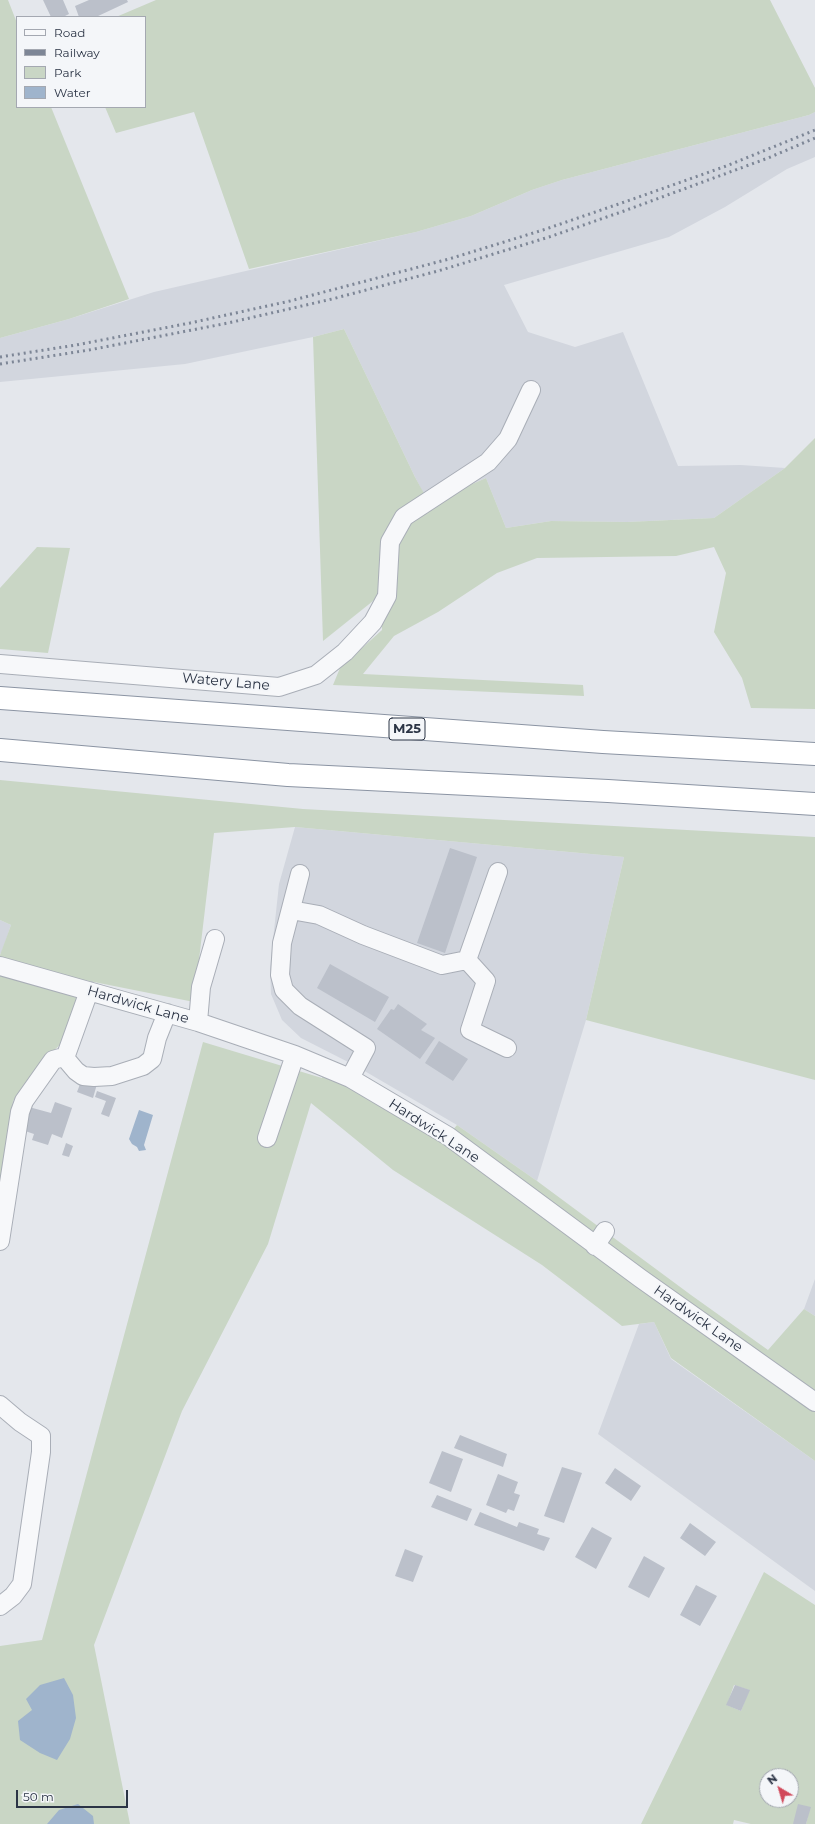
<!DOCTYPE html>
<style>
body{margin:0}
#map{position:relative;width:815px;height:1824px;overflow:hidden;background:#e4e7ec;font-family:Montserrat,sans-serif}
canvas{display:block}
.legend{position:absolute;left:16px;top:16px;width:130px;height:92px;box-sizing:border-box;background:#f4f6f9;border:1px solid #a4a8b1;margin:0;padding:5px 7px;list-style:none;font-size:12px;color:#2b3445}
.legend li{display:flex;align-items:center;gap:8px;height:20px}
.legend b{width:20px;border:1px solid #a4a8b1}
.north{position:absolute;left:759px;top:1768px;width:40px;height:40px;box-sizing:border-box;background:#f4f6f9;border:1px solid #a4a8b1;border-radius:50%;rotate:322deg;font-size:11px;font-weight:700;line-height:16px;text-align:center;color:#2b3445}
.north::after{content:'';display:block;margin:auto;width:14px;height:18px;background:#d1495b;clip-path:polygon(50% 0,100% 100%,50% 72%,0 100%)}
.scale{position:absolute;left:16px;top:1790px;width:112px;height:18px;box-sizing:border-box;border:2px solid #2b3445;border-top:0;padding-left:5px;font-size:12px;line-height:14px;white-space:nowrap;color:#2b3445;-webkit-text-stroke:3px #f4f6f9;paint-order:stroke}
</style>
<div id="map">
<canvas width="815" height="1824"></canvas>
<ul class="legend">
<li><b style="height:5px;background:#f7f8fa"></b>Road</li>
<li><b style="height:5px;background:#7d8696"></b>Railway</li>
<li><b style="height:11px;background:#c9d6c5"></b>Park</li>
<li><b style="height:11px;background:#9fb4cc"></b>Water</li>
</ul>
<div class="north">N</div>
<div class="scale">50 m</div>
</div>
<script>
const g = document.querySelector('canvas').getContext('2d');
g.lineJoin = 'round';
function paint(path, color) {
  g.fillStyle = color;
  g.fill(path, 'evenodd');
}
function shape(rows) {
  const path = new Path2D();
  for (const r of rows) {
    path.moveTo(r[0], r[1]);
    for (let i = 2; i < r.length; i += 2) path.lineTo(r[i], r[i + 1]);
  }
  return path;
}
function strokePath(path, color, width, dash) {
  g.strokeStyle = color;
  g.lineWidth = width;
  g.lineCap = dash ? 'butt' : 'round';
  g.setLineDash(dash || []);
  g.stroke(path);
}
function write(font, color, halo, rows, align = 'center') {
  g.font = font + ' Montserrat,sans-serif';
  g.lineWidth = 4;
  g.setLineDash([]);
  g.textBaseline = 'middle';
  g.strokeStyle = halo;
  g.fillStyle = color;
  for (const [text, x, y, turn = 0] of rows) {
    g.save();
    g.translate(x, y);
    g.rotate((+turn || 0) * Math.PI / 180);
    g.textAlign = isNaN(turn) ? turn : align;
    if (halo) g.strokeText(text, 0, 0);
    g.fillText(text, 0, 0);
    g.restore();
  }
}
paint(shape([
 [815,112,815,157,787,169,725,207,669,237,504,285,528,332,575,347,623,332,678,466,741,465,785,468,714,518,627,522,551,521,506,528,486,478,470,485,426,498,415,477,344,329,313,337,185,364,0,382,0,338,69,319,154,292,416,232,471,216,532,190,562,180,809,115],
 [295,827,624,857,586,1020,537,1181,457,1125,356,1066,301,1038,282,1020,271,994,270,968,279,884],
 [0,920,11,925,1,954,0,953],
 [815,1279,815,1316,804,1309],
 [654,1322,671,1359,815,1461,815,1591,598,1434,639,1324]
]), '#d2d6de');
paint(shape([
 [0,0,8,0,17,23,17,107,51,107,129,299,69,319,0,338],
 [156,0,770,0,815,88,815,112,809,115,562,180,532,190,471,216,416,232,249,269,194,112,116,133,105,107,145,107,145,17,116,17],
 [344,329,415,477,426,497,470,485,486,478,506,528,551,521,627,522,714,518,785,468,815,438,815,709,751,708,742,678,714,632,726,573,714,547,676,556,537,558,497,573,438,612,394,636,363,674,583,685,584,696,333,685,340,668,382,630,382,589,373,601,323,641,313,337],
 [37,547,70,548,48,653,0,649,0,588],
 [0,780,303,809,815,837,815,1080,586,1020,624,857,295,827,214,833,194,1002,84,980,68,1037,47,1057,13,1101,0,1205,0,955,11,925,0,920],
 [203,1042,322,1078,326,1067,448,1136,457,1125,537,1181,691,1295,768,1350,804,1309,815,1316,815,1461,671,1358,654,1322,622,1326,542,1265,393,1170,311,1103,268,1244,182,1411,94,1645,130,1824,0,1824,0,1646,42,1640],
 [764,1572,815,1605,815,1824,806,1824,810,1807,793,1824,751,1824,734,1820,733,1824,641,1824],
 [734,1685,749,1690,741,1711,727,1705],
 [767,1776,791,1776,791,1800,767,1800]
]), '#c9d6c5');
paint(shape([
 [139,1110,153,1115,144,1145,146,1150,139,1151,137,1147,132,1144,129,1139],
 [64,1678,73,1695,76,1718,70,1739,57,1760,40,1753,20,1740,18,1721,32,1710,26,1699,40,1685],
 [78,1804,93,1816,94,1824,47,1824,59,1810]
]), '#9fb4cc');
paint(shape([
 [43,0,63,0,69,14,63,17,51,17],
 [89,0,127,0,128,2,96,17,79,17,75,6],
 [450,848,477,857,445,953,417,943],
 [330,964,389,997,375,1022,317,988],
 [398,1004,427,1024,421,1030,435,1038,420,1059,377,1029,391,1009,394,1010],
 [439,1041,468,1059,453,1081,425,1063],
 [82,1079,97,1084,93,1098,77,1092],
 [97,1091,116,1098,109,1117,101,1114,106,1101,95,1097],
 [55,1102,72,1108,62,1138,52,1134,48,1145,32,1140,34,1134,22,1130,29,1107,51,1113],
 [66,1143,73,1146,69,1157,62,1155],
 [460,1435,507,1454,503,1467,454,1448],
 [442,1451,463,1459,451,1492,429,1483],
 [562,1467,582,1473,564,1523,544,1516],
 [615,1468,641,1486,631,1501,605,1483],
 [498,1474,518,1482,514,1493,520,1495,514,1511,508,1509,506,1513,486,1505],
 [437,1495,472,1509,467,1521,431,1507],
 [480,1512,517,1527,519,1522,539,1529,537,1534,550,1538,544,1551,474,1525],
 [690,1523,716,1542,705,1556,680,1538],
 [592,1527,612,1538,596,1569,575,1557],
 [405,1549,423,1556,413,1582,395,1576],
 [644,1556,665,1568,649,1598,628,1587],
 [696,1585,717,1596,700,1626,680,1615],
 [735,1685,750,1690,741,1711,726,1705],
 [798,1804,811,1807,806,1824,793,1824]
]), '#bbc0ca');
const minor = shape([
 [0,664,279,687,316,675,345,652,373,622,387,596,390,542,404,517,488,462,508,439,531,390],
 [300,874,282,943,280,975,284,990,300,1006,366,1048,350,1078],
 [291,910,319,915,363,935,442,965,467,960,498,872],
 [467,960,486,981,470,1030,507,1048],
 [0,966,198,1022,295,1055,350,1078,448,1136,640,1278,815,1402],
 [198,1022,201,987,215,939],
 [65,1058,89,991],
 [267,1138,295,1055],
 [0,1241,20,1112,24,1101,53,1060,60,1058,65,1058,76,1071,83,1076,94,1077,112,1076,143,1066,152,1059,157,1038,167,1013],
 [595,1246,605,1231],
 [0,1405,20,1422,41,1436,41,1452,22,1584,13,1596,0,1606]
]);
const highway = shape([
 [0,698,603,742,815,754],
 [0,750,288,775,608,791,815,804]
]);
strokePath(minor, '#a9aeb7', 20);
strokePath(highway, '#8b94a3', 24);
strokePath(minor, '#f7f8fa', 18);
strokePath(highway, '#fff', 22);
strokePath(shape([
 [0,357,76,345,190,323,290,301,449,259,543,230,636,198,729,165,815,130],
 [0,364,89,350,228,323,332,299,438,271,549,237,624,211,768,158,815,138]
]), '#7d8696', 3, [2, 4]);
for (const [x, y, w] of [
 [407,729,36]
]) {
  const box = new Path2D();
  box.roundRect(x - w / 2, y - 11, w, 22, 3);
  g.fillStyle = '#f4f6f9';
  g.fill(box);
  strokePath(box, '#2b3445', 1);
}
write('bold 13px', '#2b3445', null, [
 ["M25",407,729]
]);
write('14px', '#2b3445', '#f4f6f9', [
 ["Watery Lane",226,682,5],
 ["Hardwick Lane",138,1005,16],
 ["Hardwick Lane",434,1131,33],
 ["Hardwick Lane",698,1319,35]
]);
</script>
